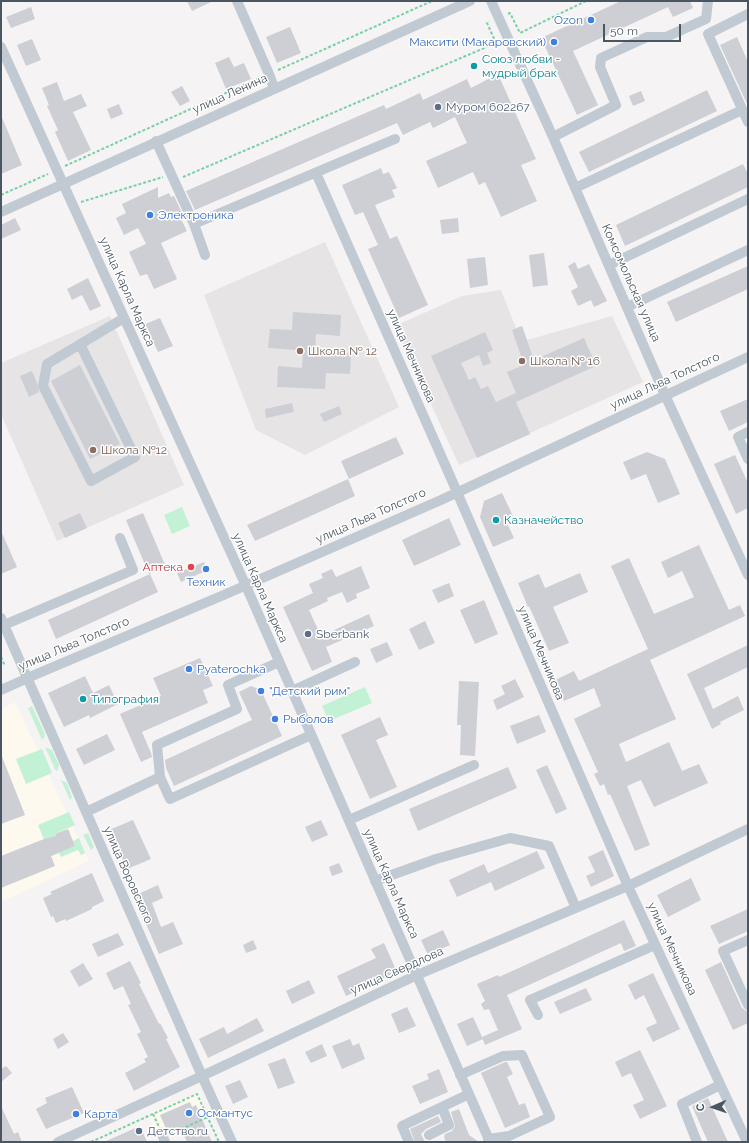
<!DOCTYPE html>
<meta charset="utf-8">
<style>
body{margin:0}
#map{position:relative;width:749px;height:1143px;overflow:hidden;background:#f5f3f3;font-family:Raleway,sans-serif}
canvas{display:block}
.frame{position:absolute;inset:0;border:2px solid #4a5661;pointer-events:none}
.north{position:absolute;left:693px;top:1087px;width:40px;height:40px;-webkit-text-stroke:3px #fff;paint-order:stroke;rotate:268deg;font-size:11px;font-weight:700;line-height:16px;text-align:center;color:#4a5661}
.north::after{content:'';display:block;margin:auto;width:14px;height:18px;background:#4a5661;clip-path:polygon(50% 0,100% 100%,50% 72%,0 100%)}
.scale{position:absolute;left:603px;top:24px;width:78px;height:18px;box-sizing:border-box;border:2px solid #4a5661;border-top:0;padding-left:5px;font-size:12px;line-height:14px;white-space:nowrap;color:#4a5661;-webkit-text-stroke:3px #fff;paint-order:stroke}
</style>
<div id="map">
<canvas width="749" height="1143"></canvas>
<div class="frame"></div>
<div class="north">С</div>
<div class="scale">50 m</div>
</div>
<script>
const g = document.querySelector('canvas').getContext('2d');
g.lineJoin = 'round';
function paint(path, color) {
  g.fillStyle = color;
  g.fill(path, 'evenodd');
}
function shape(rows) {
  const path = new Path2D();
  for (const r of rows) {
    path.moveTo(r[0], r[1]);
    for (let i = 2; i < r.length; i += 2) path.lineTo(r[i], r[i + 1]);
  }
  return path;
}
function strokePath(path, color, width, dash) {
  g.strokeStyle = color;
  g.lineWidth = width;
  g.lineCap = dash ? 'butt' : 'round';
  g.setLineDash(dash || []);
  g.stroke(path);
}
function write(font, color, halo, rows, align = 'center') {
  g.font = font + ' Raleway,sans-serif';
  g.lineWidth = 3;
  g.setLineDash([]);
  g.textBaseline = 'middle';
  g.strokeStyle = halo;
  g.fillStyle = color;
  for (const [text, x, y, turn = 0] of rows) {
    g.save();
    g.translate(x, y);
    g.rotate((+turn || 0) * Math.PI / 180);
    g.textAlign = isNaN(turn) ? turn : align;
    if (halo) g.strokeText(text, 0, 0);
    g.fillText(text, 0, 0);
    g.restore();
  }
}
paint(shape([
 [15,702,89,861,1,902,1,709],
 [198,1092,209,1116,160,1138,148,1114]
]), '#fdf9ef');
paint(shape([
 [325,242,399,407,305,455,256,430,204,295],
 [501,290,516,328,522,326,527,340,612,316,643,382,530,433,530,434,459,465,395,326,462,296],
 [110,316,184,485,57,541,1,414,1,363]
]), '#e6e4e5');
paint(shape([
 [182,507,190,526,172,534,164,515],
 [365,687,372,703,329,721,322,706],
 [32,706,45,734,44,738,42,740,28,708],
 [45,747,52,750,59,765,58,770,56,771],
 [42,749,52,773,26,784,16,759],
 [61,780,67,783,72,797,70,800],
 [69,812,75,825,55,834,62,851,75,846,73,841,79,838,85,853,81,855,78,850,61,857,59,853,51,856,38,825],
 [88,833,94,847,91,850,83,835]
]), '#c3f1d5');
paint(shape([
 [187,1,213,1,192,11],
 [621,1,690,1,693,8,673,17,668,7,573,51,598,105,577,115,541,38],
 [31,7,35,19,11,28,6,17],
 [290,27,301,53,277,63,266,37],
 [737,37,748,62,748,106,720,45],
 [32,39,41,60,26,66,17,45],
 [229,57,234,67,244,63,251,79,226,89,215,63],
 [498,74,536,159,521,165,537,201,501,217,485,182,479,185,473,172,438,188,426,161,467,143,455,117,433,128,430,122,403,135,397,123,195,210,186,191,384,105,386,109,420,93,423,100,467,79,471,88],
 [57,82,64,101,81,94,87,106,73,112,91,150,68,161,55,132,58,130,47,106,49,105,42,88],
 [182,86,190,101,180,106,171,92],
 [707,90,717,111,589,172,579,152],
 [641,91,645,101,633,106,629,96],
 [119,104,123,114,111,119,107,109],
 [1,115,22,165,1,174],
 [743,164,748,174,748,187,625,246,616,225],
 [381,168,383,174,389,172,397,188,392,190,395,197,375,205,390,239,397,236,428,305,399,318,368,249,378,245,363,212,355,215,342,185],
 [158,187,158,198,169,193,171,197,174,196,183,215,180,217,187,231,161,243,177,279,154,289,147,274,140,276,129,252,146,244,138,228,124,235,116,218,126,213,122,204],
 [15,218,21,230,1,239,1,225],
 [458,218,459,232,442,234,440,220],
 [544,253,548,285,533,287,529,255],
 [485,257,488,285,470,288,467,259],
 [575,262,578,269,589,264,607,301,594,307,591,300,578,306,571,291,578,287,568,266],
 [748,266,748,289,676,322,667,302],
 [88,278,101,306,90,311,82,295,72,300,67,289],
 [293,312,341,315,340,336,316,334,315,352,351,353,350,374,326,373,325,389,277,387,278,366,302,368,303,352,296,351,296,350,268,348,270,329,292,330],
 [160,318,173,346,158,352,145,324],
 [522,326,534,360,584,338,596,366,516,402,530,434,477,458,431,356,485,332,493,350,487,353,491,363,483,366,479,355,461,363,469,380,475,377,481,389,488,386,496,402,516,393,507,372,524,365,512,330],
 [80,365,120,444,90,459,51,381],
 [32,371,37,383,39,392,29,397,20,376],
 [748,399,748,422,729,431,720,411],
 [292,403,294,412,266,418,265,409],
 [339,406,342,414,324,422,320,414],
 [396,437,404,454,349,479,341,461],
 [647,452,665,459,680,494,658,503,646,474,631,480,623,462],
 [735,455,748,483,748,508,736,514,714,464],
 [348,479,355,496,255,541,247,525],
 [502,493,514,518,506,521,514,538,493,547,480,517,484,501],
 [80,513,87,528,65,538,58,523],
 [143,513,166,567,149,574,126,520],
 [449,518,461,545,414,566,402,540],
 [1,531,17,567,1,574],
 [699,545,729,610,740,605,745,616,650,660,676,719,619,744,626,762,669,742,682,771,699,764,708,783,654,807,641,780,627,786,650,845,635,851,610,794,608,795,604,784,600,786,594,774,598,772,574,719,601,706,594,688,564,701,555,680,574,671,579,681,648,649,611,566,629,558,654,614,694,597,682,571,668,578,661,562],
 [204,562,208,570,181,582,177,573],
 [361,566,370,588,356,594,357,598,347,603,342,592,327,598,328,601,309,610,321,636,369,614,374,626,326,647,332,662,312,671,283,607,313,593,309,584,323,578,321,574,332,569,336,577],
 [580,573,588,592,553,607,569,643,549,651,529,606,528,607,518,583,539,574,545,588],
 [150,574,158,592,56,639,48,620],
 [449,583,454,596,438,603,432,590],
 [484,600,498,634,475,644,460,610],
 [425,621,435,643,419,650,409,629],
 [387,642,393,655,376,663,370,649],
 [748,645,748,667,704,688,713,709,738,696,744,710,720,722,721,724,712,729,687,674],
 [200,658,213,686,203,690,208,703,142,732,151,753,152,757,141,762,120,714,161,696,153,678],
 [85,676,93,693,109,685,118,704,90,718,89,715,64,727,48,693],
 [515,679,524,697,497,710,493,700,505,694,501,686],
 [459,681,479,682,475,756,460,755,461,725,457,725],
 [251,686,261,690,282,736,174,786,166,768,165,760,252,720,239,692],
 [539,715,546,732,517,744,510,726],
 [380,717,388,735,376,740,397,787,370,799,341,735],
 [107,734,115,750,84,765,76,749],
 [1,754,25,815,1,824],
 [547,765,567,809,556,814,536,770],
 [508,767,517,788,418,831,409,809],
 [133,820,151,859,127,869,109,830],
 [321,820,328,835,312,842,305,827],
 [68,829,75,846,51,856,55,866,1,888,1,856,44,839,56,836,55,834],
 [603,850,614,876,591,887,586,876,595,872,588,857],
 [537,851,545,868,495,891,491,882,457,897,449,880,484,864,488,873],
 [339,863,343,872,332,876,329,867],
 [92,873,104,901,92,907,92,909,66,921,65,919,56,923,53,916,51,917,43,898,52,894,50,892],
 [691,878,701,900,668,917,657,895],
 [158,885,163,898,152,903,161,927,173,922,183,944,159,954,134,896],
 [748,909,748,931,719,944,710,926],
 [624,920,636,946,624,951,621,943,507,995,522,1029,485,1045,482,1037,498,1030,489,1009,484,1010,481,1004,485,1001,477,984,498,975,499,977],
 [443,930,450,945,428,955,421,940],
 [118,933,124,945,98,957,92,944],
 [253,940,257,949,246,953,243,945],
 [384,943,397,972,346,996,337,976,376,958,371,949],
 [130,961,141,983,139,984,159,1024,160,1023,168,1038,166,1039,180,1067,134,1091,125,1073,146,1062,144,1059,148,1057,137,1034,141,1032,128,1005,131,1004,123,986,114,990,106,973],
 [721,962,742,1008,748,1012,748,1023,733,1030,705,970],
 [83,963,93,979,79,987,70,971],
 [653,973,680,1029,653,1042,646,1028,657,1023,644,995,635,1000,628,985],
 [309,980,315,993,292,1004,286,991],
 [586,988,592,1000,560,1014,554,1002],
 [407,1007,416,1026,399,1033,391,1014],
 [473,1017,483,1039,467,1046,457,1024],
 [257,1018,264,1031,208,1058,199,1039,224,1027,227,1034],
 [63,1033,69,1042,58,1049,53,1039],
 [350,1039,353,1046,359,1043,365,1059,342,1069,332,1046],
 [322,1044,327,1056,311,1063,305,1052],
 [640,1050,667,1106,640,1119,633,1105,644,1100,631,1073,622,1077,615,1062],
 [285,1058,295,1083,278,1089,268,1064],
 [505,1062,507,1062,513,1074,507,1077,519,1105,525,1103,530,1117,505,1128,481,1073],
 [6,1066,12,1073,1,1082,1,1069],
 [439,1069,448,1092,420,1104,412,1086,429,1079,427,1074],
 [240,1080,248,1097,233,1104,225,1086],
 [72,1087,84,1113,46,1129,36,1109,47,1103,45,1098],
 [708,1098,728,1142,708,1142,692,1106],
 [190,1102,192,1107,196,1105,212,1142,187,1142,180,1128,168,1133,160,1115],
 [1,1106,14,1134,18,1132,22,1142,1,1142],
 [459,1109,469,1135,479,1142,446,1142,444,1137,445,1134,452,1131,455,1126,451,1112],
 [438,1116,441,1122,426,1129,421,1134,425,1142,415,1142,410,1129],
 [140,1126,147,1142,104,1142]
]), '#cdcfd5');
strokePath(shape([
 [508,14,510,13,520,33,586,1],
 [278,70,432,1],
 [65,166,261,77],
 [183,177,496,43,487,23,489,21],
 [1,195,48,174],
 [81,202,163,177],
 [1,657,5,666],
 [153,1114,160,1129],
 [172,1133,208,1117],
 [91,1142,197,1094,219,1142]
]), '#7ad0a6', 2, [3, 2]);
strokePath(shape([
 [237,1,269,74,274,88],
 [491,1,553,137,665,395,748,575],
 [748,14,708,34,748,122],
 [1,47,246,586,490,1142],
 [553,137,616,105,600,67,601,58,647,37,666,37,706,19,708,1],
 [156,141,194,224,395,139],
 [316,173,450,476,628,886,747,1142],
 [575,188,742,110],
 [1,212,470,1],
 [194,224,205,255],
 [609,265,748,199],
 [627,307,748,250],
 [80,344,135,457,91,481,43,386,47,364,124,318],
 [748,432,738,437,748,459],
 [1,618,202,1076,232,1142],
 [4,625,133,570,120,538],
 [1,690,39,673,226,594,441,500,748,357],
 [292,691,355,662],
 [160,777,170,799,311,735],
 [86,812,160,777,157,745,237,709,228,685,279,662],
 [349,820,474,765],
 [375,881,436,859,510,838,549,846,576,908],
 [748,940,723,951,748,1005],
 [538,1015,530,1000,655,945],
 [460,1075,503,1056,522,1055,550,1117,509,1136,488,1139],
 [429,1135,449,1125,442,1107],
 [163,1137,165,1142],
 [58,1142,202,1076,417,975,628,886,748,829],
 [409,1142,402,1126,469,1094],
 [697,1142,682,1104,720,1085]
]), '#c1cad2', 10);
for (const [x, y, r, color] of [
 [591,20,4,"#3f7fe0"],
 [554,42,4,"#3f7fe0"],
 [474,66,4,"#0f9aa8"],
 [438,107,4,"#5c6f8a"],
 [150,215,4,"#3f7fe0"],
 [300,351,4,"#8d6e63"],
 [522,361,4,"#8d6e63"],
 [93,450,4,"#8d6e63"],
 [496,520,4,"#0f9aa8"],
 [191,567,4,"#e0444e"],
 [206,569,4,"#3f7fe0"],
 [308,634,4,"#5c6f8a"],
 [189,669,4,"#3f7fe0"],
 [261,691,4,"#3f7fe0"],
 [83,699,4,"#0f9aa8"],
 [275,719,4,"#3f7fe0"],
 [189,1113,4,"#3f7fe0"],
 [76,1114,4,"#3f7fe0"],
 [139,1131,4,"#5c6f8a"]
]) {
  const dot = new Path2D();
  dot.arc(x, y, r, 0, 2 * Math.PI);
  g.fillStyle = color;
  g.fill(dot);
  strokePath(dot, '#fff', 1.5);
}
write('12px', '#366cbe', '#fff', [
 ["Ozon",583,20,"right"],
 ["Максити (Макаровский)",546,42,"right"],
 ["Электроника",158,215],
 ["Техник",206,582,"center"],
 ["Pyaterochka",197,669],
 ["\"Детский рим\"",269,691],
 ["Рыболов",283,719],
 ["Османтус",197,1113],
 ["Карта",84,1114]
], 'left');
write('12px', '#0d838f', '#fff', [
 ["Союз любви -",482,59],
 ["мудрый брак",482,73],
 ["Казначейство",504,520],
 ["Типография",91,699]
], 'left');
write('12px', '#4a5661', '#fff', [
 ["улица Ленина",230,94,-24],
 ["Комсомольская улица",631,283,66],
 ["улица Карла Маркса",127,292,66],
 ["улица Мечникова",411,356,66],
 ["улица Льва Толстого",665,381,-25],
 ["улица Льва Толстого",371,516,-24],
 ["улица Карла Маркса",260,588,66],
 ["улица Льва Толстого",74,644,-23],
 ["улица Мечникова",541,653,67],
 ["улица Воровского",128,875,66],
 ["улица Карла Маркса",391,884,66],
 ["улица Мечникова",672,949,65],
 ["улица Свердлова",397,971,-24]
]);
write('12px', '#4e5e75', '#fff', [
 ["Муром 602267",446,107],
 ["Sberbank",316,634],
 ["Детство.ru",147,1131]
], 'left');
write('12px', '#785e54', '#fff', [
 ["Школа № 12",308,351],
 ["Школа № 16",530,361],
 ["Школа №12",101,450]
], 'left');
write('12px', '#be3a42', '#fff', [
 ["Аптека",183,567]
], 'right');
</script>
